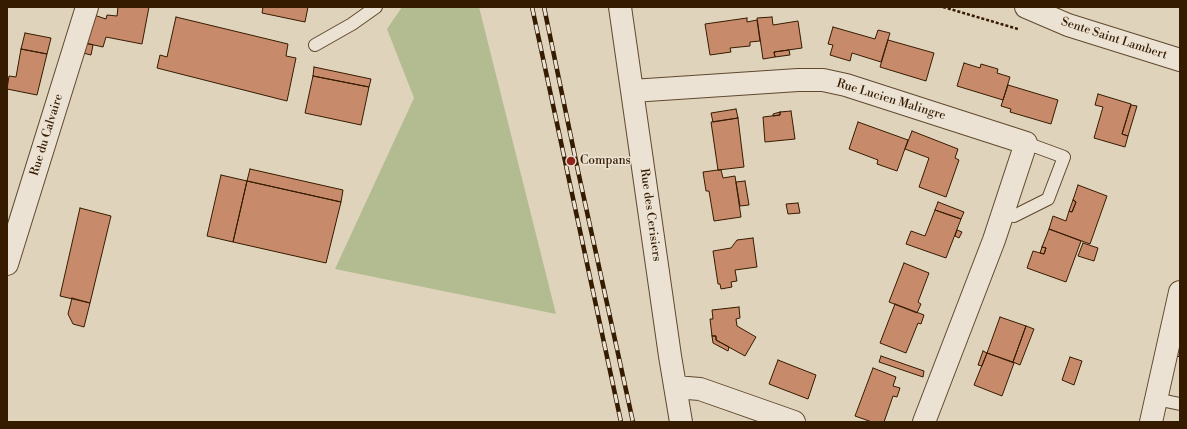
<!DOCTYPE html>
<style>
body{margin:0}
#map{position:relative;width:1187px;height:429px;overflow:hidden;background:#e0d3bb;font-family:"Libre Bodoni",serif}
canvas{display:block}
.frame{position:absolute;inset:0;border:8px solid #351b00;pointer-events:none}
</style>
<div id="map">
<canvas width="1187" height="429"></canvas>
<div class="frame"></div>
</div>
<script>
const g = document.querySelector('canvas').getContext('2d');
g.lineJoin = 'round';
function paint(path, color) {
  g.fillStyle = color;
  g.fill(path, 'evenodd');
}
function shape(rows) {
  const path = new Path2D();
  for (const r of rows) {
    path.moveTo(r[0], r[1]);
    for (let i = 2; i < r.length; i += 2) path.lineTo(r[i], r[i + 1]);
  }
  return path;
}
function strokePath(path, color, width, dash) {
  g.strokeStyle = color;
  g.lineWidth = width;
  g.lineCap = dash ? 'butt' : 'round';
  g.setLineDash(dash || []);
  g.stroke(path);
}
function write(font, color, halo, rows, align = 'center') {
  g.font = font + ' "Libre Bodoni",serif';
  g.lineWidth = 3;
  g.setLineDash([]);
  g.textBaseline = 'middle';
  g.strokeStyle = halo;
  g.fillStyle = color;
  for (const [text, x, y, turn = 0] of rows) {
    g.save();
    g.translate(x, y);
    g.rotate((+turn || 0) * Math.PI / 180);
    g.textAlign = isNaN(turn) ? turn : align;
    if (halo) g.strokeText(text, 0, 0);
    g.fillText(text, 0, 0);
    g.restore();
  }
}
paint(shape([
 [402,7,479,7,556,314,335,269,414,98,387,29]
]), '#b2bc90');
const building = shape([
 [118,7,149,7,142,44,106,37,103,47,85,43,94,15,106,19,107,15,117,16,118,7],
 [263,7,308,7,305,22,262,13,263,7],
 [176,17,288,44,286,56,296,58,287,101,157,68,160,55,167,57,176,17],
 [772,17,773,25,798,21,802,48,774,52,775,57,763,59,757,18,772,17],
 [747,18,747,22,757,20,760,41,750,42,750,46,730,48,731,52,710,55,705,24,747,18],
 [833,27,875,39,878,30,890,33,881,62,852,53,850,61,830,55,833,45,828,44,833,27],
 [25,33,51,38,47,54,21,49,25,33],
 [888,40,934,53,926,81,880,67,888,40],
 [85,43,93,45,91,55,83,53,85,43],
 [21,49,47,54,37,95,7,89,9,76,16,77,21,49],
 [789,50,790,55,775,57,774,52,789,50],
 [964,63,980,68,981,64,998,69,997,73,1010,77,1003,100,957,86,964,63],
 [314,67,371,79,369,87,313,76,314,67],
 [313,76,369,87,361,125,305,113,313,76],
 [1008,85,1058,100,1051,124,1010,112,1011,109,1001,106,1008,85],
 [1098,94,1131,104,1122,134,1128,136,1125,147,1094,138,1103,107,1095,105,1098,94],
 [1131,105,1137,106,1128,136,1122,134,1131,105],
 [736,109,738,118,713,122,711,113,736,109],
 [791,111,795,139,765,142,763,117,780,115,780,112,791,111],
 [780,112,780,115,773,116,773,114,780,112],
 [738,118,744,167,718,170,711,122,738,118],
 [858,122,908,140,897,171,877,164,878,160,849,149,858,122],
 [912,131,958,149,955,158,959,160,946,197,919,187,929,158,905,149,912,131],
 [250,169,343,190,341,202,247,181,250,169],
 [718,170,721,170,723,178,735,176,741,217,714,221,709,191,706,191,703,172,718,170],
 [221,175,247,181,233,242,207,236,221,175],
 [247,181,341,202,326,263,233,242,247,181],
 [745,181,749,205,740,206,736,182,745,181],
 [1078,185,1107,196,1090,244,1049,229,1053,216,1066,221,1069,211,1072,212,1076,202,1073,200,1078,185],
 [1073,200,1076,202,1072,212,1069,211,1073,200],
 [938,202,964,212,961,219,935,210,938,202],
 [798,203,800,213,788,214,786,204,798,203],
 [80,208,111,216,90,303,60,296,80,208],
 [935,210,961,219,946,258,906,244,911,231,925,236,935,210],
 [1049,229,1081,241,1066,282,1027,268,1033,251,1044,254,1046,248,1042,247,1049,229],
 [957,230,962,232,959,238,955,236,957,230],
 [753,238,757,267,735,270,737,281,731,282,732,287,721,289,720,284,718,284,713,251,731,248,737,240,753,238],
 [1083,243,1098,248,1094,261,1078,256,1083,243],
 [1042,247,1046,248,1044,254,1040,253,1042,247],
 [904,263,929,273,918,302,921,304,917,313,889,302,904,263],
 [72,298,90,303,84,327,73,324,68,314,72,298],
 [895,304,924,315,921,324,918,323,906,353,880,343,895,304],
 [739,307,740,318,736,319,737,326,756,337,745,356,716,340,716,336,712,336,710,319,713,319,712,310,739,307],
 [1000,317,1026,326,1013,362,987,353,1000,317],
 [1026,326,1034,329,1020,365,1013,362,1026,326],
 [712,336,716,336,716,340,729,347,728,351,713,343,712,336],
 [1180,341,1180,357,1177,356,1180,341],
 [983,351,987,353,982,366,978,365,983,351],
 [987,353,1014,363,1002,396,974,385,987,353],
 [881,356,924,371,923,377,879,362,881,356],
 [1070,357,1082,361,1074,385,1062,380,1070,357],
 [778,360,816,375,808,399,769,384,778,360],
 [873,368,896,377,893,386,900,388,897,397,893,396,884,422,872,422,855,416,873,368]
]);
paint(building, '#c78a6a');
strokePath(building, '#351b00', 1);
const lane = shape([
 [315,45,352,24,376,7],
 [1003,212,1014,216,1048,199,1064,157,1026,143],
 [1156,399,1180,404]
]);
const street = shape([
 [620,7,670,356,681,422],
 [1026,7,1068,25,1180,60],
 [632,91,798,80,823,80,846,85,1026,143,994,240,924,422],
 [7,264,87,7],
 [675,387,700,389,794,422],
 [1151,422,1180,292]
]);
strokePath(lane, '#60492f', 14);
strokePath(street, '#60492f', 24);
strokePath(shape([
 [943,7,1018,29]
]), '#351b00', 2.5, [3, 2]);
strokePath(lane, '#ebe2d3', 12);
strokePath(street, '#ebe2d3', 22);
const rail = shape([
 [532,7,621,422],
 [544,7,578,171,633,422]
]);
strokePath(rail, '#351b00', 4.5);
strokePath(rail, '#ebe2d3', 3, [9]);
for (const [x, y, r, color] of [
 [571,161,5,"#8f2418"]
]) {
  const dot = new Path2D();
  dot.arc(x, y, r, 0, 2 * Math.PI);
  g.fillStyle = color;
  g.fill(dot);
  strokePath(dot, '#ebe2d3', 1.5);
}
write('12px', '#351b00', '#ebe2d3', [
 ["Sente Saint Lambert",1114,39,18],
 ["Rue Lucien Malingre",891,100,17],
 ["Rue du Calvaire",47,135,-73],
 ["Rue des Cerisiers",650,215,82]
]);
write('12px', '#351b00', '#ebe2d3', [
 ["Compans",580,161]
], 'left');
</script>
